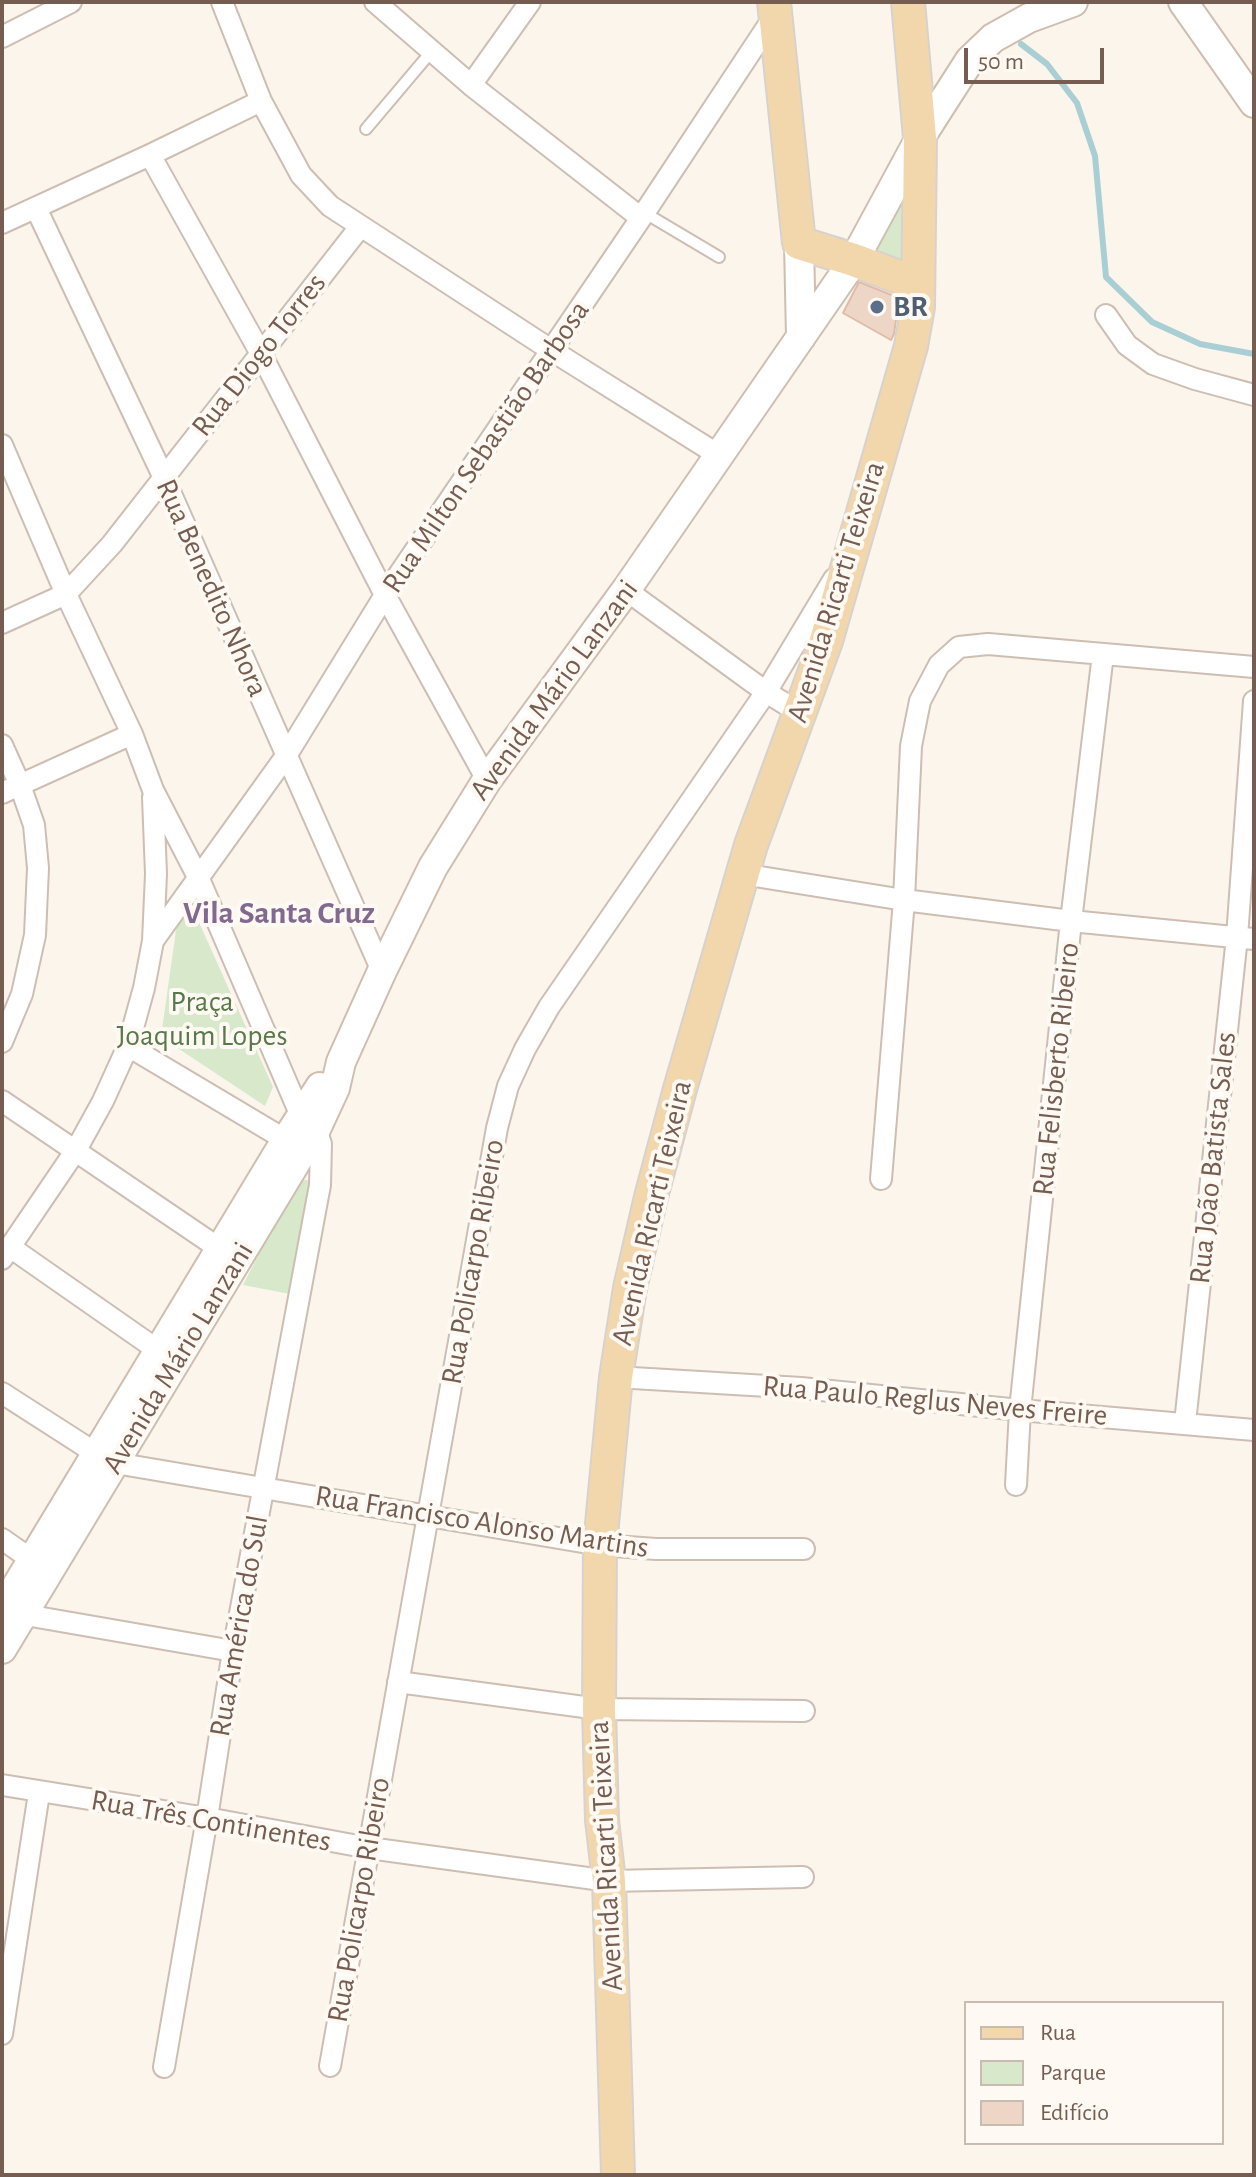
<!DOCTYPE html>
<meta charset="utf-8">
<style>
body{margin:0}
#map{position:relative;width:1256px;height:2177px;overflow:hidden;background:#fbf5ec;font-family:"Alegreya Sans",sans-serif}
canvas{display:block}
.frame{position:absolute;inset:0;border:4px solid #755d51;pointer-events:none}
.legend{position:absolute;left:964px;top:2001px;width:260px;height:144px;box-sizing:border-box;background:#fef9f3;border:2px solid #c7bbb2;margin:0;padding:10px 14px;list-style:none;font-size:24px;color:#755d51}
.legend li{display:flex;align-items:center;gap:16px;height:40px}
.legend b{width:40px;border:2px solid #c7bbb2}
.scale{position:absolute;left:964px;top:48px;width:140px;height:36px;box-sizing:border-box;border:4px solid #755d51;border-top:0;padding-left:10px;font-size:24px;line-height:28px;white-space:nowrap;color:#755d51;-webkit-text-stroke:6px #fef9f3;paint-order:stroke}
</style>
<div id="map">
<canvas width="1256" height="2177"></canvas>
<div class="frame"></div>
<ul class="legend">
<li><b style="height:10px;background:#f3d7ac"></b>Rua</li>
<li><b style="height:22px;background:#d7e8cb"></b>Parque</li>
<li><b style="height:22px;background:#eed6c6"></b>Edifício</li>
</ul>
<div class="scale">50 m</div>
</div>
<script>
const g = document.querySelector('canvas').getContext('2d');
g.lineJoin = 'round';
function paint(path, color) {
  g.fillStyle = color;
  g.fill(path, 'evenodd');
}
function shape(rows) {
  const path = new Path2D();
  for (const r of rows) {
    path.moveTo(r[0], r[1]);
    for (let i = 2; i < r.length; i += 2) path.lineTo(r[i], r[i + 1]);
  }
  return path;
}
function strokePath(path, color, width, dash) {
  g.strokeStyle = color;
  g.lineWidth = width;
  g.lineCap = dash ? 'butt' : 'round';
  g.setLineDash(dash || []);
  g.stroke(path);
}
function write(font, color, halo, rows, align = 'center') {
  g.font = font + ' "Alegreya Sans",sans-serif';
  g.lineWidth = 8;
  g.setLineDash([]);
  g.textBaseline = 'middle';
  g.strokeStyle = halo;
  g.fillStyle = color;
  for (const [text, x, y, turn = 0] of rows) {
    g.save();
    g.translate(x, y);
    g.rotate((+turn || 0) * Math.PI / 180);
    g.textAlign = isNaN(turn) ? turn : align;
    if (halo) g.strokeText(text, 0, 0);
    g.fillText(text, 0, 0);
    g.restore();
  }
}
paint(shape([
 [909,176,912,272,867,251],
 [188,898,273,1087,265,1106,161,1037,176,930],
 [300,1180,307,1180,311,1184,290,1294,243,1285,293,1188]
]), '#d7e8cb');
strokePath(shape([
 [1021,44,1047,64,1077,103,1095,156,1106,277,1152,322,1200,344,1254,354]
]), '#a9cfd5', 6);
const building = shape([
 [859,282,899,298,894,334,891,340,843,313,859,282]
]);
paint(building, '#eed6c6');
strokePath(building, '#dfbca8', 2);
const lane = shape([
 [366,129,431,52],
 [645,213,719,257]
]);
const street = shape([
 [222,2,261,101,301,175,330,206,551,350,720,456],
 [375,2,471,85,641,218],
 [2,37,71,2],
 [471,85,530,2],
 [150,155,260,352,385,595,487,780],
 [36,208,164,478,382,971],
 [2,223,150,155,261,101],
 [1106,315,1127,345,1153,364,1195,379,1254,395],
 [2,445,66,594,132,734,153,790,199,879,301,1116,316,1129,321,1144,320,1185,233,1651,207,1818,164,2067],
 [626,590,766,692,800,713],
 [2,623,66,594,112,544,360,227],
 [2,745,20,785,34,825,38,868,35,935,22,994,2,1042],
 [2,793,132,734],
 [742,874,904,900,1071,921,1254,939],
 [153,941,286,756,385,595,641,218,775,15],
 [128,1046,296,1146],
 [2,1101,220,1249],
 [881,1179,904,900,911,746,920,701,939,665,959,647,988,644,1254,667],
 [10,1247,159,1351],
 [2,1259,76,1150,103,1101,128,1046,144,988,153,941,156,874,153,797],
 [616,1377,801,1388,1020,1410,1254,1430],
 [2,1393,97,1454,115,1463,600,1545,656,1549,804,1549],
 [1185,1423,1237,937,1254,701],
 [1016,1485,1020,1410,1071,921,1103,654],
 [2,1539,32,1560],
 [14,1613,233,1651],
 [398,1682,599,1709,804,1711],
 [2,1785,207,1818,369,1848,609,1881,803,1877],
 [2,2034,39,1793],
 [330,2066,497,1128,508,1086,525,1049,549,1007,766,692,834,579]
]);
const secondary = shape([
 [1183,2,1254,103],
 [799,243,801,337],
 [2,1610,286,1140,320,1087],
 [2,1649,316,1129,335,1088,341,1062,382,971,433,867,487,780,626,590,854,260,920,138,970,60,993,38,1029,18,1073,2]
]);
const primary = shape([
 [774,2,799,243,854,260,917,284],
 [618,2175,609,1881,602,1820,599,1709,600,1545,616,1377,630,1288,651,1197,680,1089,751,845,826,641,911,346,918,307,920,138,908,2]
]);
strokePath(lane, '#cdbeb3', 14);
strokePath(street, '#cdbeb3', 24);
strokePath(secondary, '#cfbeb0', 32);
strokePath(primary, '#d8d2ce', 36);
strokePath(lane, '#fff', 10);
strokePath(street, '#fff', 20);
strokePath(secondary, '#fff', 28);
strokePath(primary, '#f3d7ac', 32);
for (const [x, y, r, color] of [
 [877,307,8,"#5c6f8a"]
]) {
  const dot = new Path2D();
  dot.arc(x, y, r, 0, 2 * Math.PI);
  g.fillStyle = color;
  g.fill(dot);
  strokePath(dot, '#fef9f3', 3);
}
write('bold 30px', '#4e5e75', '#fef9f3', [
 ["BR",893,307]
], 'left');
write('30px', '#755d51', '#fef9f3', [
 ["Rua Diogo Torres",259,355,-52],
 ["Rua Milton Sebastião Barbosa",486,447,-56],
 ["Rua Benedito Nhora",212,588,66],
 ["Avenida Ricarti Teixeira",836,592,-73],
 ["Avenida Mário Lanzani",554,690,-54],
 ["Rua Felisberto Ribeiro",1056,1069,-84],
 ["Rua João Batista Sales",1213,1158,-84],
 ["Avenida Ricarti Teixeira",652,1213,-77],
 ["Rua Policarpo Ribeiro",473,1262,-80],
 ["Avenida Mário Lanzani",178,1358,-59],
 ["Rua Paulo Reglus Neves Freire",935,1401,5],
 ["Rua Francisco Alonso Martins",482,1522,9],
 ["Rua América do Sul",239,1626,-80],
 ["Rua Três Continentes",211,1821,10],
 ["Avenida Ricarti Teixeira",606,1856,-93],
 ["Rua Policarpo Ribeiro",359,1900,-80]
]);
write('30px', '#58794a', '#fef9f3', [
 ["Praça",202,1002],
 ["Joaquim Lopes",202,1036]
]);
write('bold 32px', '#826990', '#fef9f3', [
 ["Vila Santa Cruz",279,913]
]);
</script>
